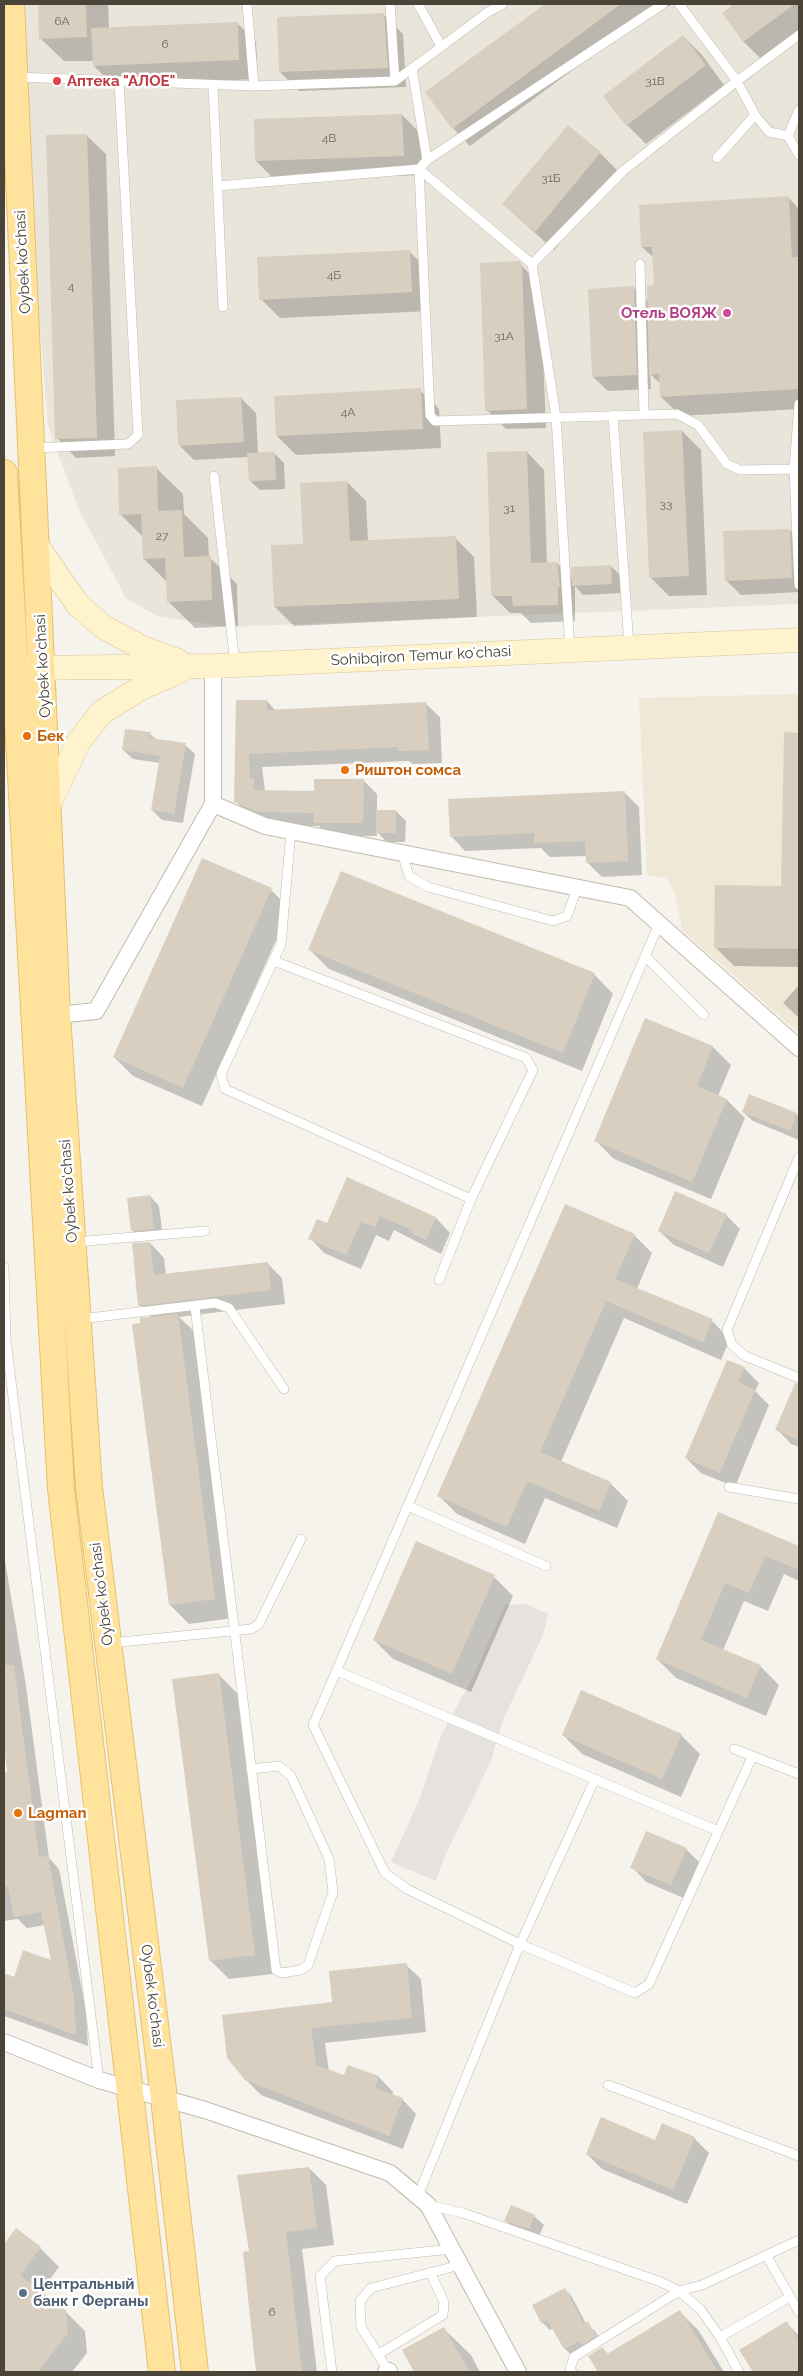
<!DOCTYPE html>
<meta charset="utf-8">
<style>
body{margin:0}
#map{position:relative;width:803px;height:2376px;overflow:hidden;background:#f6f3ec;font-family:Raleway,sans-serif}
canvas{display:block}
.frame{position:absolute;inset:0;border:5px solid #4b4439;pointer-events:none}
</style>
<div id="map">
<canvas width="803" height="2376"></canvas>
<div class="frame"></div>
</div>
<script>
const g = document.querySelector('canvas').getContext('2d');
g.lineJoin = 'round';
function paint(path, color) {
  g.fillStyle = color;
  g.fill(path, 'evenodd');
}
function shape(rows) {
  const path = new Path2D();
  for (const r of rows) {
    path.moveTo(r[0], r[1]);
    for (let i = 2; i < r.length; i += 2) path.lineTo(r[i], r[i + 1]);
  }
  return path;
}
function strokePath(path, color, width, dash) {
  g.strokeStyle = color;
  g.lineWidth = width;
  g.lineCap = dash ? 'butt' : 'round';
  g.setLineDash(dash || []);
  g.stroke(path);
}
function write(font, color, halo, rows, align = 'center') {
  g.font = font + ' Raleway,sans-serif';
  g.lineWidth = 5;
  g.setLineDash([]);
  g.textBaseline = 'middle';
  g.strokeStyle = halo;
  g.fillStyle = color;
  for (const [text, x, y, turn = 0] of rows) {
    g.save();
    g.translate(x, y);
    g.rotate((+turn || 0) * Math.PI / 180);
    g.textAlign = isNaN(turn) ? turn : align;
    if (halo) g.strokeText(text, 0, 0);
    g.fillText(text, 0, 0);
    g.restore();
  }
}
paint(shape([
 [22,4,799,4,799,604,226,627,157,616,126,598,78,508,48,426,33,244]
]), '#eae5da');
paint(shape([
 [526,1604,548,1614,543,1635,503,1720,491,1761,444,1858,436,1881,391,1862,420,1798,441,1736,473,1677,505,1605]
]), '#e6e2dd');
paint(shape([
 [799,694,799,1033,683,931,674,892,666,877,647,876,639,698]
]), '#efe8d6');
paint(shape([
 [39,4,108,4,109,28,237,23,256,42,258,79,113,85,94,66,94,61,64,61,40,38],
 [438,4,462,4,439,5],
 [547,4,673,4,636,23,470,146,453,128,426,92],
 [737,4,799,4,799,34,763,61,744,42,723,14],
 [384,15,403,34,406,87,299,91,280,72],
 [683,36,702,55,724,85,646,144,627,125,605,96],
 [402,115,421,134,422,175,275,180,256,161],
 [86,135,106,154,115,456,76,458,57,438],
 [600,153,619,172,554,250,503,204],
 [788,197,799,209,799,409,681,416,661,397,661,384,650,374,651,389,608,391,593,377,634,288,649,302,655,286,654,258,642,247],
 [409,251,428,270,430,311,280,318,261,299],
 [519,263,540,284,546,428,506,429,487,410],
 [420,390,439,409,441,448,296,455,277,436],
 [241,398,256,413,258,454,274,453,284,463,285,489,260,490,250,481,249,457,194,460,179,445],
 [682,431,701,450,707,595,669,596,650,577],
 [527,452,544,470,547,564,557,563,573,580,611,566,621,576,621,593,583,595,575,586,575,621,531,623,521,613,510,613,493,596],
 [156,468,183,494,184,514,208,538,209,557,237,584,238,626,195,628,168,601,167,582,144,559,143,537,121,515],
 [347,482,366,501,368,542,455,538,474,557,477,617,294,626,275,607,304,545],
 [790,530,799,539,799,592,741,595,726,580],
 [238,701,267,701,276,711,426,704,440,717,442,763,413,764,409,761,262,767,265,791,316,792,363,780,377,794,377,811,396,811,406,821,405,842,387,842,377,832,377,836,329,836,319,826,272,825,249,815,236,802],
 [150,734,157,740,185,745,195,754,183,823,162,820,152,810,160,763,133,759,123,750],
 [785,734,799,734,799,967,734,966,715,947,782,887],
 [624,792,639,807,642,875,602,877,587,862,587,856,550,857,541,848,465,851,451,836],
 [271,890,290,909,202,1106,133,1076,114,1057],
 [310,950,594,974,613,994,582,1071,329,969],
 [799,985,799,1018,783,1003],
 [646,1020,713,1047,731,1065,718,1096,727,1100,745,1118,711,1199,614,1159,596,1141],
 [743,1112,796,1114,799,1117,799,1140,753,1121],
 [348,1179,436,1218,450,1233,441,1254,394,1230,389,1241,376,1235,361,1269,324,1253,310,1238,328,1225],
 [150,1196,159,1206,163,1238,142,1240,132,1230],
 [726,1215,740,1229,723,1267,674,1245,659,1231],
 [634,1235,652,1253,637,1289,712,1321,730,1339,721,1360,624,1318,561,1462,610,1483,628,1501,617,1528,545,1498,525,1544,457,1514,439,1496],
 [150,1243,164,1258,166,1275,267,1263,282,1278,285,1304,179,1317,197,1334,233,1618,189,1624,170,1605,142,1324,152,1318,140,1305],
 [744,1368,759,1383,755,1391,769,1405,735,1487,701,1473,686,1458],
 [791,1396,799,1399,799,1447,791,1444,777,1429],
 [719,1514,799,1547,799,1581,784,1574,768,1611,744,1601,723,1650,760,1666,779,1685,766,1716,676,1678,657,1659],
 [4,1555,26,1686,49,1858,59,1869,86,2011,88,2046,4,2016,4,1974,14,1978,52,1962,45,1925,27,1928,18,1919,4,1921,4,1774,9,1774,4,1736],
 [494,1577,513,1596,471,1692,393,1659,374,1640],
 [218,1674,237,1693,273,1974,229,1979,210,1960],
 [563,1735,681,1735,700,1754,681,1797,582,1754],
 [686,1849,701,1864,686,1899,646,1882,632,1867],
 [406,1965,421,1979,426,2032,325,2043,329,2071,344,2077,379,2077,393,2092,392,2096,402,2099,416,2114,403,2149,261,2095,246,2080,333,2003],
 [694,2138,709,2153,687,2204,602,2169,587,2154],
 [309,2168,326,2185,334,2245,302,2249,317,2372,257,2372,244,2253,250,2252],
 [534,2216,544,2225,538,2238,516,2230,506,2221],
 [16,2230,40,2248,59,2267,40,2292,65,2311,85,2331,87,2353,72,2372,4,2372,4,2246],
 [565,2289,572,2297,586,2324,595,2331,603,2344,573,2356,565,2349,553,2328,550,2330,542,2322],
 [680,2312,699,2331,724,2372,599,2372,590,2356,602,2348,609,2355],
 [787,2323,799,2336,799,2372,754,2372,741,2350],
 [444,2329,471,2355,480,2372,416,2372,404,2350]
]), '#0003');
paint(shape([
 [38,4,86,4,87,37,39,39],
 [545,4,621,4,452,129,425,92],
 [734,4,795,4,743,42,722,13],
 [384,13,388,68,279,72,277,17],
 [238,22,239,60,93,66,91,28],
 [683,35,706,65,626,126,603,96],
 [402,114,404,156,255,161,254,119],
 [568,125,601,152,535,232,502,204],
 [87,134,97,438,55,439,46,135],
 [789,196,792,257,798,257,799,389,660,397,659,374,649,375,647,286,654,285,652,247,641,247,639,205],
 [410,250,412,292,259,300,257,257],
 [519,261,522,264,527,409,485,411,480,263],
 [634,286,637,375,592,377,588,289],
 [421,388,423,429,276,436,274,396],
 [241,397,244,442,178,446,176,400],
 [682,430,689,576,649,578,643,432],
 [527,451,531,563,557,562,560,587,558,587,558,605,513,606,512,596,491,596,487,452],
 [275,452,276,480,249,481,247,453],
 [157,466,158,511,182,510,184,557,211,556,212,600,167,602,165,558,143,559,141,514,119,515,118,468],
 [347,481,350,541,456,536,459,599,274,607,271,545,303,544,300,483],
 [790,529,792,578,725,581,723,531],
 [611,565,612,584,572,586,571,567],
 [236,700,267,700,267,710,426,702,429,750,398,751,398,747,249,754,250,779,254,779,254,790,314,791,314,779,364,779,363,823,314,823,314,813,258,812,234,802],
 [125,729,151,732,150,738,186,743,174,814,151,810,160,756,122,750],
 [784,732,799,733,799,949,714,948,715,885,781,886],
 [625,791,628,861,586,863,585,841,534,843,534,833,450,837,448,799],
 [376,810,396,810,396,833,376,833],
 [202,858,272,888,183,1088,113,1057],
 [341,871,595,973,563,1053,308,950],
 [645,1018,713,1046,697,1086,727,1099,692,1182,594,1141],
 [749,1094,797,1113,790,1131,742,1112],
 [347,1177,436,1217,426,1240,411,1233,412,1230,380,1216,375,1227,361,1222,346,1255,308,1239,317,1219,327,1223],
 [675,1191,727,1214,709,1253,658,1231],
 [150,1195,154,1229,131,1231,127,1198],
 [565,1204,635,1234,615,1279,713,1319,703,1342,606,1301,540,1452,611,1482,599,1511,527,1481,507,1527,437,1496],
 [150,1242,154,1275,268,1262,271,1290,138,1306,132,1243],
 [178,1314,215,1599,169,1605,132,1324,140,1323,140,1318],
 [727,1360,745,1367,738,1382,755,1390,720,1473,685,1458],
 [795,1383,799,1384,799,1440,775,1430],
 [718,1512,799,1546,799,1570,765,1556,749,1593,725,1583,701,1640,761,1665,747,1698,656,1659],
 [416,1541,495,1575,452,1674,373,1640],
 [4,1665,14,1665,39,1857,48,1856,74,1998,76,2035,4,2009,4,1973,14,1977,23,1950,51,1960,41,1912,14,1917,8,1886,4,1887,4,1773,7,1772,4,1746],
 [219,1673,255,1955,209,1961,172,1679],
 [581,1690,682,1734,662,1779,562,1735],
 [646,1831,687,1848,671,1885,630,1868],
 [407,1963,412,2018,311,2028,316,2065,344,2075,348,2065,379,2076,375,2088,403,2098,389,2136,245,2080,227,2058,222,2015,332,2002,329,1971],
 [601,2117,655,2140,662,2123,695,2137,673,2190,586,2154],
 [309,2167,317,2228,286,2232,302,2372,256,2372,243,2252,249,2251,237,2175],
 [511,2205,535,2215,529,2229,504,2221],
 [16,2228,41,2247,20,2275,66,2310,68,2333,38,2372,4,2372,4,2244],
 [565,2288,584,2324,588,2321,596,2336,582,2345,579,2341,564,2349,547,2320,541,2323,532,2305],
 [680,2310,718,2372,598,2372,588,2356,602,2347,607,2354],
 [787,2321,799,2342,799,2372,753,2372,739,2350],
 [444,2327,470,2372,414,2372,402,2350]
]), '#d8cfc1');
const lane = shape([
 [247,4,254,86],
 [390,4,395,81],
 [418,4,441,46],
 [679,4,737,81,755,115,769,132,788,136,799,155],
 [412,68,427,160,419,169,430,415,435,421,677,414,698,425,727,464,740,470,794,469],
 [16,77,254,86,395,81,488,12,503,4],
 [213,85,223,307],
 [788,136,799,110],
 [717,158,755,115],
 [427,160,663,4],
 [217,186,419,169,532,264,556,417,570,650],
 [532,264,623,171,737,81,799,35],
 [640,264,644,414],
 [799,404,794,469,799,585],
 [613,415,629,647],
 [33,448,128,444,138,435,119,81],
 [214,476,235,664],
 [291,831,281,944,221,1074,225,1089,471,1199],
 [402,853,409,876,428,887,553,921,567,916,577,888],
 [659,924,313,1725,385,1873,407,1889,520,1944,635,1993,649,1984,752,1757],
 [645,956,704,1015],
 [274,961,526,1058,533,1070,471,1199,439,1280],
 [799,1157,727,1330,732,1345,745,1356,799,1378],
 [75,1242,205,1231],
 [4,1267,6,1341,99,2080],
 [195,1307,276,1970,282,1973,301,1970,308,1965,333,1892,329,1859,291,1776,279,1766,251,1769],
 [80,1319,215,1303,229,1308,284,1389],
 [729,1487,799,1499],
 [408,1506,546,1566],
 [111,1643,251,1629,259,1624,301,1539],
 [337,1671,718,1831],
 [734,1749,799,1774],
 [608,2085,799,2156],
 [418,2196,520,1944,595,1779],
 [428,2205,463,2213,661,2282,679,2291,702,2285,799,2240],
 [766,2255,799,2312],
 [720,2337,790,2297],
 [379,2354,443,2315,444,2302,430,2272],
 [332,2372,320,2276,335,2261,452,2249],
 [389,2372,361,2327,360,2301,371,2288,460,2265],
 [572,2372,570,2369,574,2357,679,2291,700,2309,720,2337,739,2372]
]);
const street = shape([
 [213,666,213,804,265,826,630,898,799,1048],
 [57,1015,96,1011,213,804],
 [4,2042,99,2080,205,2110,390,2173,428,2205,518,2372],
 [386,2372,389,2371]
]);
const secondary = shape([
 [37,546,78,605,105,628,143,648,178,661],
 [22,668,213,666,799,640],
 [49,804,79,741,102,712,141,688,180,671]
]);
const primary = shape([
 [11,4,57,1015,89,1487,164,2098,195,2372],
 [4,473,61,1489,162,2372]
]);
strokePath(lane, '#c2bbae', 10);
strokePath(street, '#c2bbae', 18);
strokePath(secondary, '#d6c79b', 25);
strokePath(primary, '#e6c16a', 28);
strokePath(lane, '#fff', 9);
strokePath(street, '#fff', 16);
strokePath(secondary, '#fff3cd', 24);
strokePath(primary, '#ffe39c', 26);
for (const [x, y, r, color] of [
 [57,81,5,"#e0444e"],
 [727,313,5,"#d1479c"],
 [27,736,5,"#e8710a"],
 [345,770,5,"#e8710a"],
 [18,1813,5,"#e8710a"],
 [23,2293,5,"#5c6f8a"]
]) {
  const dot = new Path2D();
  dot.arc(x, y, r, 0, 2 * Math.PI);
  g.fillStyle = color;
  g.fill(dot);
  strokePath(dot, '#fff', 2);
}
write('12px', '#6e675b', null, [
 ["6А",62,21],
 ["6",165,44],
 ["31В",655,81],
 ["4В",329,138],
 ["31Б",551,178],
 ["4Б",334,275],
 ["4",71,286],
 ["31А",504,336],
 ["4А",348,412],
 ["33",666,504],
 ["31",509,508],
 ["27",162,536],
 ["6",272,2312]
]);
write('bold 15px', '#be3a42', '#fff', [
 ["Аптека \"АЛОЕ\"",67,81]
], 'left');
write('15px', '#4b4439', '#fff', [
 ["Oybek ko‘chasi",23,262,-93],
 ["Sohibqiron Temur koʻchasi",421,656,-3],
 ["Oybek ko‘chasi",43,666,-93],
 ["Oybek ko‘chasi",69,1191,-94],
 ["Oybek ko‘chasi",102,1594,-97],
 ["Oybek ko‘chasi",152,1996,83]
]);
write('bold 15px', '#b23c85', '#fff', [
 ["Отель ВОЯЖ",717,313]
], 'right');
write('bold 15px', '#c56008', '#fff', [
 ["Бек",37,736],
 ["Риштон сомса",355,770],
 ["Lagman",28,1813]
], 'left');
write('bold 15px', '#4e5e75', '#fff', [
 ["Центральный",33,2284],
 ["банк г Ферганы",33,2301]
], 'left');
</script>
